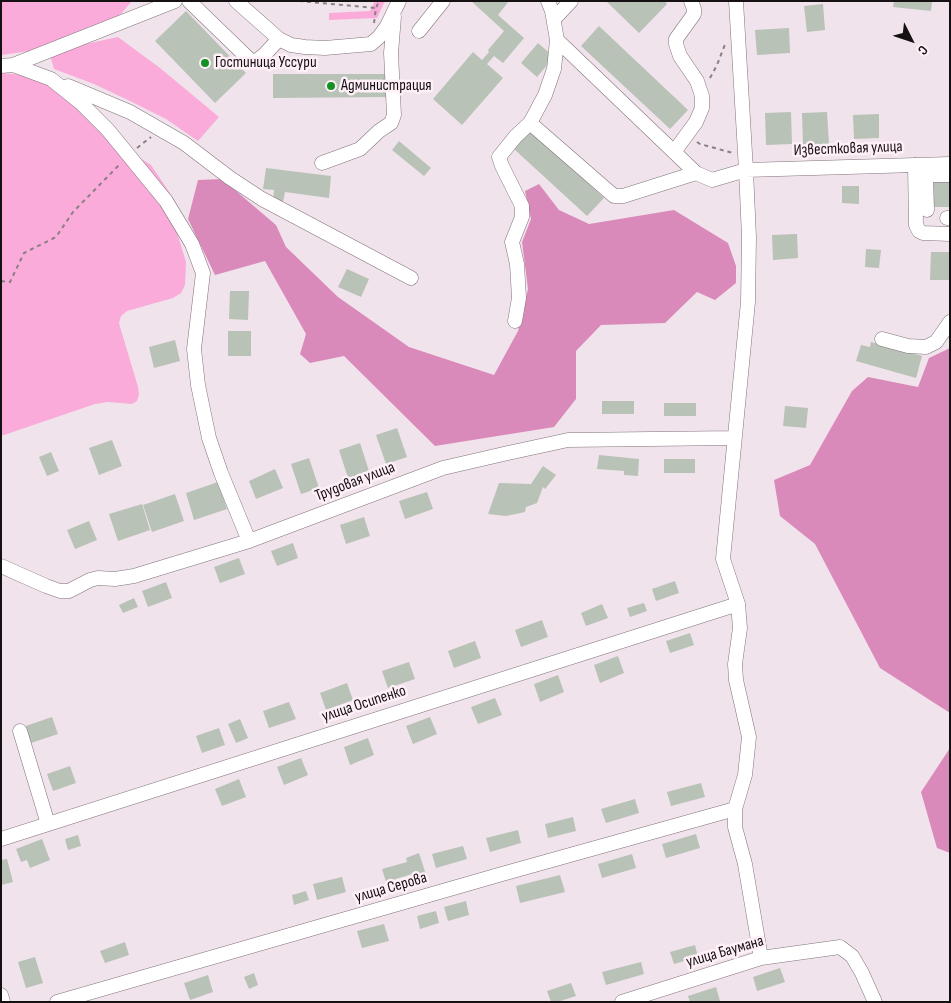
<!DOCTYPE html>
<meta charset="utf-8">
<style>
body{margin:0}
#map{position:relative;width:951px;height:1003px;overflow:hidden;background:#f1e3eb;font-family:"Sofia Sans Condensed",sans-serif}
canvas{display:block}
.frame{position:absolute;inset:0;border:2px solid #151113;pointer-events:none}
.north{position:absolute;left:886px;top:15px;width:50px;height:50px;-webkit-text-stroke:4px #fff0f8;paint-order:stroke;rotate:131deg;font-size:14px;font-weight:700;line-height:20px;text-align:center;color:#151113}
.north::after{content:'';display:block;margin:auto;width:18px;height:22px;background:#151113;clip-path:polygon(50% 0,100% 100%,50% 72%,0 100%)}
</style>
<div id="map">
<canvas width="951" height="1003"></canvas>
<div class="frame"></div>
<div class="north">С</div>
</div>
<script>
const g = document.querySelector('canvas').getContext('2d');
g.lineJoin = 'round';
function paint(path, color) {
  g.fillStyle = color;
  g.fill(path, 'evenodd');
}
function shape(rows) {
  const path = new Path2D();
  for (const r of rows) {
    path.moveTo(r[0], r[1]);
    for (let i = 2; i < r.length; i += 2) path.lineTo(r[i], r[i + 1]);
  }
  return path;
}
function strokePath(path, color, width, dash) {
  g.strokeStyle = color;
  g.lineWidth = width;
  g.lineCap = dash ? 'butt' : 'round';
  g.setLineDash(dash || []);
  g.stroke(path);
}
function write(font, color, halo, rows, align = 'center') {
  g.font = font + ' "Sofia Sans Condensed",sans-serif';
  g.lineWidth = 5;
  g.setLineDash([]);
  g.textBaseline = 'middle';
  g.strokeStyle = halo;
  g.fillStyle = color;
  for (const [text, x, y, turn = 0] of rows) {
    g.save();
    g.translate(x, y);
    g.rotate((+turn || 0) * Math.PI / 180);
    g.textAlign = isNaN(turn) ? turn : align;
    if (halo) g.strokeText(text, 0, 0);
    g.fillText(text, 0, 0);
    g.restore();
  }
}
paint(shape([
 [1,1,132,1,114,22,30,51,1,55],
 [375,1,385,1,377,18,329,20,329,13,370,11],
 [118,37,160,68,219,117,198,141,166,119,130,101,94,84,54,69,49,52],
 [1,73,24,75,76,95,131,152,151,165,172,196,173,220,186,262,185,285,181,293,173,298,127,311,121,316,119,323,121,330,138,387,139,394,137,401,132,404,108,402,95,404,1,436]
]), '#faabd9');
paint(shape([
 [222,179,276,225,286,247,338,297,409,347,494,375,518,331,528,289,522,242,531,219,525,191,539,184,559,210,589,224,674,210,728,243,736,266,736,283,715,300,697,292,665,323,601,325,576,351,576,399,554,427,435,446,344,356,310,363,300,354,306,334,265,261,215,275,188,219,198,180],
 [950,348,950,713,880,668,815,544,780,516,774,480,810,465,852,391,868,377,918,387,929,358],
 [950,748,950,853,937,848,921,792]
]), '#da8aba');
paint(shape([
 [471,1,509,1,498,15,524,38,503,63,494,56,487,64,503,78,462,125,433,99,473,52,482,60,489,52,488,50,504,31],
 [606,1,665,1,667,4,639,33],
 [894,1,932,1,931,11,893,7],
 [823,4,825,30,807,32,804,6],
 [186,11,246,73,215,103,155,41],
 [599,26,688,110,670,129,581,46],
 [789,28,790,53,757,55,755,30],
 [538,43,554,57,537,77,521,63],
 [273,74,389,74,389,97,273,98],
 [791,112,792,144,766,145,765,113],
 [827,112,829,144,803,145,802,113],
 [879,114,879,138,854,139,853,115],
 [530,130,604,198,587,216,514,149],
 [399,141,431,168,424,176,392,150],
 [266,168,331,176,329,198,285,192,283,202,273,201,274,190,263,189],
 [932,178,950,178,950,207,931,207],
 [842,186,859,186,859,204,842,203],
 [797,234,798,258,773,260,772,235],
 [866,249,881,250,879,268,865,267],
 [931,252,950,252,950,280,930,280],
 [347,269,369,279,361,297,338,287],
 [230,291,249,291,248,320,229,319],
 [228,331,251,331,251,356,228,356],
 [175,340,180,361,154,368,149,347],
 [871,342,922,356,916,378,856,361,861,345,870,347],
 [602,401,634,401,634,414,602,414],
 [664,403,696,403,696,416,664,416],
 [785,406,808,408,806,428,783,426],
 [397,428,407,457,386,464,376,435],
 [112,440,122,466,99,475,89,448],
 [360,443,370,474,349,481,339,450],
 [51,452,59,471,47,476,39,457],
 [599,455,639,459,638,476,624,475,624,471,597,469],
 [309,458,319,488,301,494,291,464],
 [664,459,695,459,695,473,664,473],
 [543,466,556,475,545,489,543,487,537,503,526,507,525,512,506,516,488,514,499,483,531,484],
 [275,469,283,488,256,499,249,481],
 [218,482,227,509,194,520,186,493],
 [427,492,433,509,405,519,399,501],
 [175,494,184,521,152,532,143,505],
 [142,504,150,530,118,541,109,514],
 [364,517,370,536,346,544,340,525],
 [89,521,97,540,75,549,67,530],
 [293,543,298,558,277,566,271,551],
 [239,558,245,574,220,583,214,567],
 [675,581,679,593,656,601,652,589],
 [166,582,172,598,148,607,142,591],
 [134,598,138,607,123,613,119,605],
 [644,603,647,611,630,617,627,608],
 [602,604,608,618,586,626,581,613],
 [542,620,548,637,521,647,515,630],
 [690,633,694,645,670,653,666,641],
 [475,641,481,658,454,668,448,651],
 [618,656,624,673,600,683,594,665],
 [409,662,415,679,388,688,382,671],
 [558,675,564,692,540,702,534,684],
 [347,683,353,700,326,710,320,693],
 [495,698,502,715,478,724,471,707],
 [289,702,296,719,269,728,263,711],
 [52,717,58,734,28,744,23,727],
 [430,717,437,734,413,744,406,726],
 [240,719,248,738,236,743,228,724],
 [219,728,225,745,202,753,196,736],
 [368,738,374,755,350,765,344,747],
 [301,758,308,775,284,785,277,767],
 [70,766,76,783,53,791,47,774],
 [239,779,246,797,222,806,215,789],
 [701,783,705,797,671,806,667,792],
 [635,799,639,813,606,823,601,809],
 [573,817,576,831,548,838,545,824],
 [518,830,521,843,490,852,486,838],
 [696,834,700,848,666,858,662,844],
 [78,835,81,846,68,850,65,839],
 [42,839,50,860,30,868,27,860,21,862,16,849],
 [463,846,467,859,436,868,432,854],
 [419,853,427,878,414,882,412,874,386,882,382,869,407,862,406,858],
 [632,854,636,868,602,878,598,864],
 [7,859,13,882,1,885,1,860],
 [560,875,565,892,520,903,516,886],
 [342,877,346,892,317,900,313,884],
 [306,891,309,900,294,905,292,895],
 [466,901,469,915,448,921,444,907],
 [436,911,439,923,420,929,417,916],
 [384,924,389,941,362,948,357,931],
 [125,942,129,955,105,963,100,951],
 [695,945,698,957,674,964,670,952],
 [35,957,43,983,26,988,18,962],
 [641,962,644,974,606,985,602,972],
 [780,968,785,982,757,991,753,977],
 [254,973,258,985,249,989,244,977],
 [208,975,213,992,190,1000,184,983],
 [571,983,576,996,557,1002,551,1002,547,991],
 [716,987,720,1001,690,1002,688,996]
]), '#b8c2b7');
const minor = shape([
 [189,1,251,61,256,61,264,55,279,39],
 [236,1,279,39,291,45,305,47,325,48,371,44,379,37,387,26,399,1],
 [548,1,552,11,557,40,696,173,712,180,746,170,950,164],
 [736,1,746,170,749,237,748,302,723,559,738,604,740,628,735,664,736,680,749,737,745,775,735,809,735,827,745,864,761,958],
 [554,19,571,1],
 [419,31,443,1],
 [13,65,51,79,81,103,108,130,166,201,192,244,203,273,194,349,198,385,209,438,221,473,249,541],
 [1,66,13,65,175,1],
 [68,86,130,112,184,143,230,178,262,199,411,278],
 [530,123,614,196,623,196,696,173],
 [674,152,696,122,702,108,702,96,697,81,680,56,676,44,676,39,694,14,694,9,691,1],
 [322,163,360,149,379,131,391,123,394,115,391,53,394,17],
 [915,165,916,225,919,231,923,233,950,234],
 [927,210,926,178,929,175,950,175],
 [947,218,950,218],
 [515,321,519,298,517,264,512,242,522,217,522,206,502,166,499,157,516,136,530,123,545,95,554,69,557,40],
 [882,339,908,346,926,347,936,342,950,322],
 [1,566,46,586,60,591,69,591,90,580,98,578,115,579,134,576,249,541,443,468,508,453,568,440,734,438],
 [20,731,48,824],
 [1,839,738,604],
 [1,995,3,1002],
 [57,1002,502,874,735,809],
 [622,1002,761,958,840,947,852,956,862,973,875,1002]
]);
strokePath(minor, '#80737a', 15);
strokePath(shape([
 [299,1,376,8],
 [374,23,376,8,379,1],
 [710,78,717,65,726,42],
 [697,142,700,144,733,153],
 [137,148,151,137],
 [1,281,10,282,24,253,56,237,73,212,121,163]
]), '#898085', 2, [4, 4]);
strokePath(minor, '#fff', 14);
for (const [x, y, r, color] of [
 [205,63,5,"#139223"],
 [331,86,5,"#139223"]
]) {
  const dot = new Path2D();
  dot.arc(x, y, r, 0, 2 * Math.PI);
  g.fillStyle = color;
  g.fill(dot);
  strokePath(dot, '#fff0f8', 2);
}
write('16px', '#151113', '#fff0f8', [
 ["Гостиница Уссури",215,63],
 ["Администрация",341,86]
], 'left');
write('16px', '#151113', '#fff0f8', [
 ["Известковая улица",848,149,-2],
 ["Трудовая улица",355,482,-21],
 ["улица Осипенко",364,704,-18],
 ["улица Серова",391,888,-16],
 ["улица Баумана",725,952,-16]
]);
</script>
